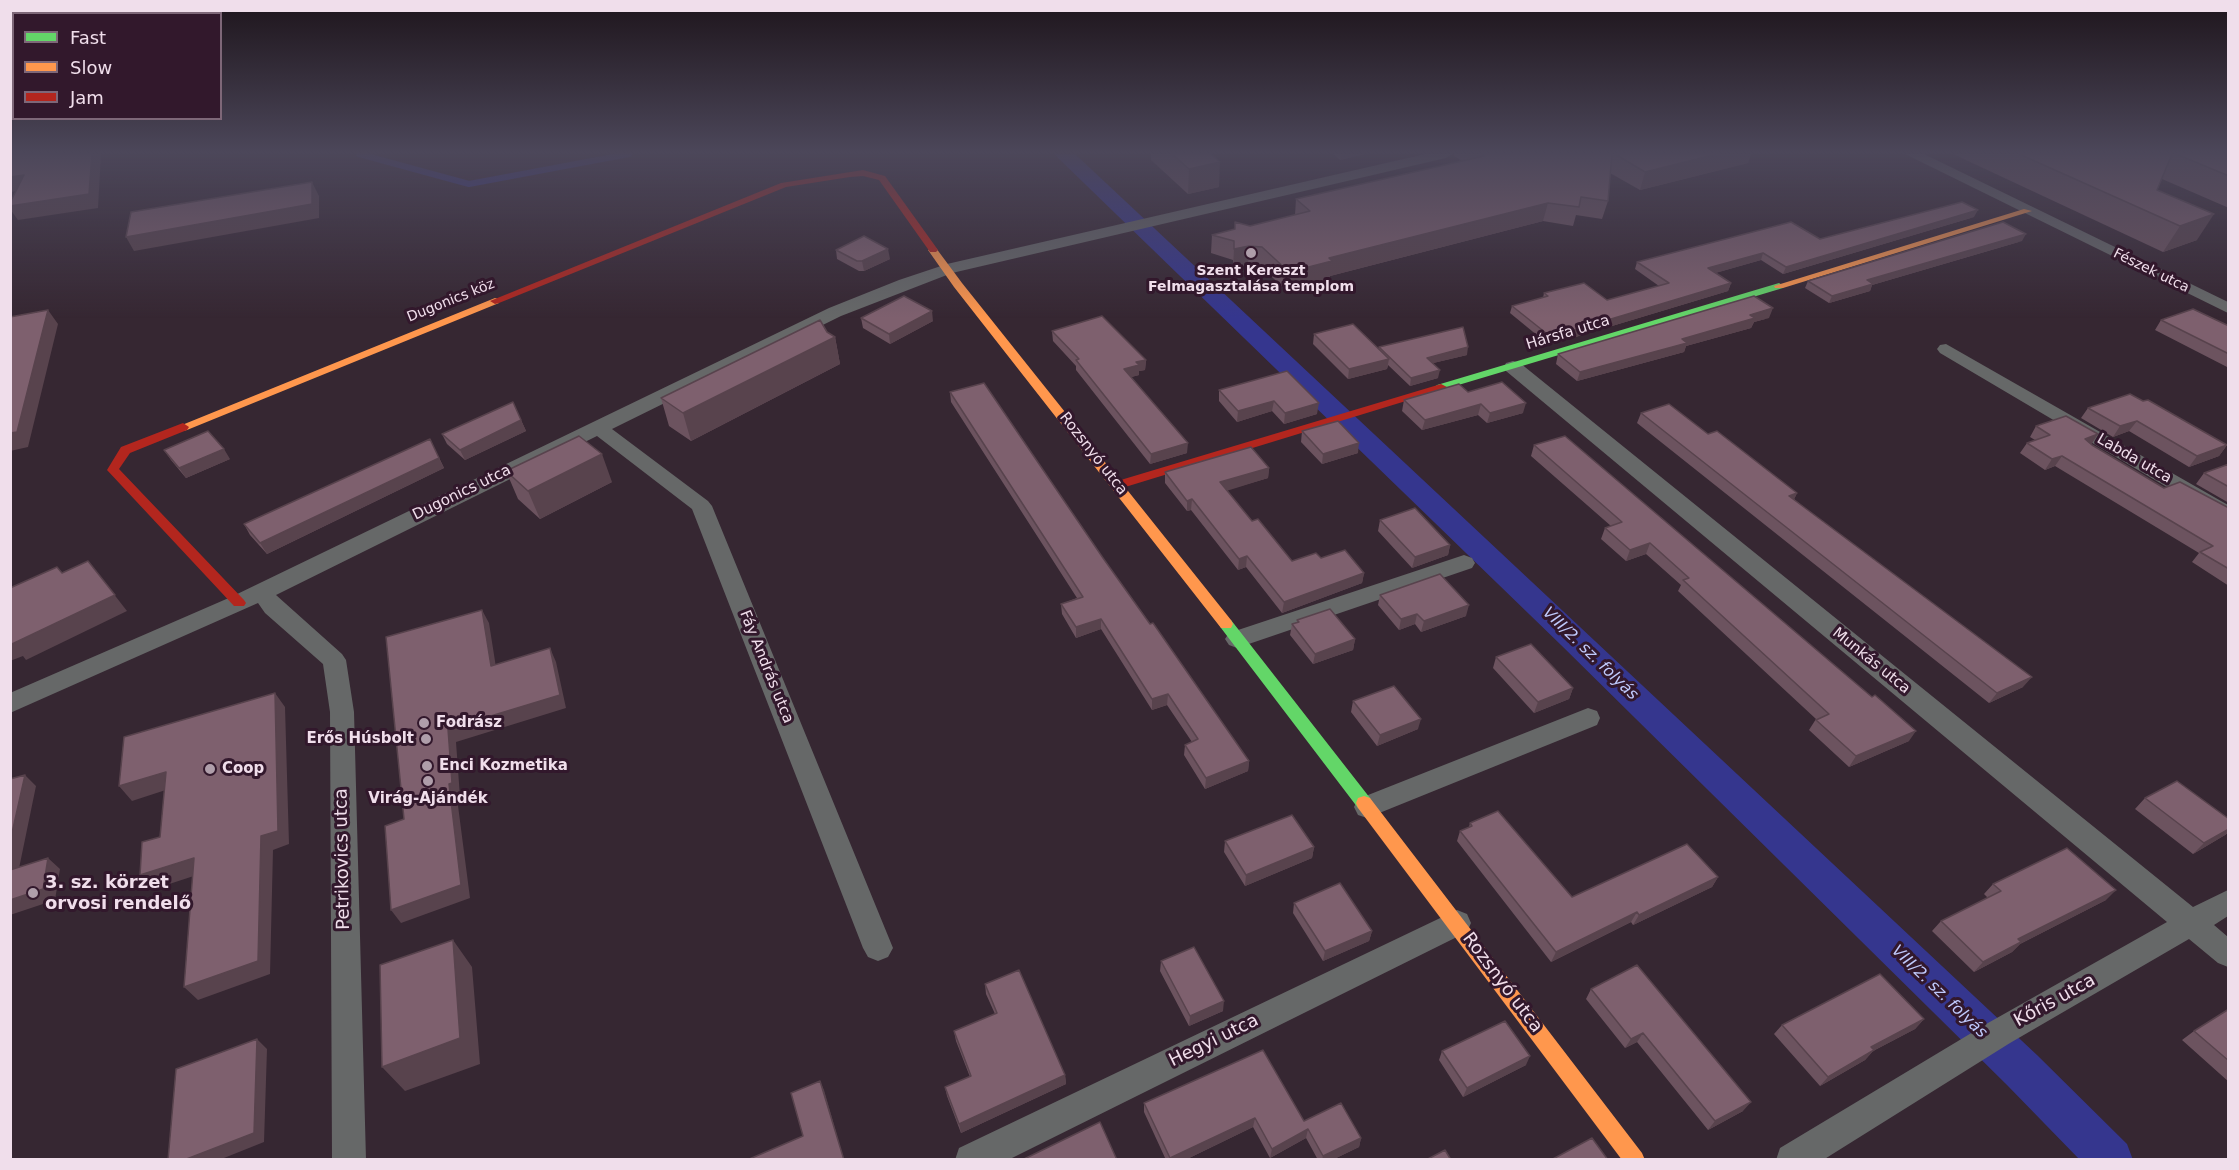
<!DOCTYPE html>
<meta charset="utf-8">
<style>
body{margin:0}
#map{position:relative;width:2239px;height:1170px;overflow:hidden;background:#362732;font-family:"DejaVu Sans",sans-serif}
canvas{display:block}
.frame{position:absolute;inset:0;border:12px solid #f0deeb;pointer-events:none}
.legend{position:absolute;left:12px;top:12px;width:210px;height:108px;box-sizing:border-box;background:#32182c;border:2px solid #7e6778;margin:0;padding:8px 10px;list-style:none;font-size:18px;color:#f0deeb}
.legend li{display:flex;align-items:center;gap:12px;height:30px}
.legend b{width:30px;border:2px solid #7e6778}
</style>
<div id="map">
<canvas width="2239" height="1170"></canvas>
<div class="frame"></div>
<ul class="legend">
<li><b style="height:8px;background:#63d668"></b>Fast</li>
<li><b style="height:8px;background:#ff974d"></b>Slow</li>
<li><b style="height:8px;background:#b3261e"></b>Jam</li>
</ul>
</div>
<script>
const g = document.querySelector('canvas').getContext('2d');
g.lineJoin = 'round';
function shape(rows) {
  const path = new Path2D();
  for (const r of rows) {
    path.moveTo(r[0], r[1]);
    for (let i = 2; i < r.length; i += 2) path.lineTo(r[i], r[i + 1]);
  }
  return path;
}
function strokePath(path, color, width, dash) {
  g.strokeStyle = color;
  g.lineWidth = width;
  g.lineCap = dash ? 'butt' : 'round';
  g.setLineDash(dash || []);
  g.stroke(path);
}
function paint(path, color) {
  g.fillStyle = color;
  g.fill(path, 'evenodd');
}
function write(font, color, halo, rows, align = 'center') {
  g.font = font + ' "DejaVu Sans",sans-serif';
  g.lineWidth = 6;
  g.setLineDash([]);
  g.textBaseline = 'middle';
  g.strokeStyle = halo;
  g.fillStyle = color;
  for (const [text, x, y, turn = 0] of rows) {
    g.save();
    g.translate(x, y);
    g.rotate((+turn || 0) * Math.PI / 180);
    g.textAlign = isNaN(turn) ? turn : align;
    if (halo) g.strokeText(text, 0, 0);
    g.fillText(text, 0, 0);
    g.restore();
  }
}
strokePath(shape([
 [359,154,469,184,629,154]
]), '#35368e', 6);
paint(shape([
 [1054,154,1075,154,2037,1055,2127,1144,2133,1160,2080,1160,2007,1085,1561,645,1054,154]
]), '#35368e');
paint(shape([
 [1425,154,1453,154,1446,158,952,273,841,316,612,429,708,501,712,506,893,948,888,957,878,961,868,957,863,948,692,509,597,436,276,595,342,654,346,660,354,712,366,1160,332,1160,330,712,323,664,265,613,258,603,10,713,10,693,231,597,829,308,899,280,947,264,1425,154],
 [1905,154,1924,154,2228,302,2228,313,1905,154],
 [1946,344,2228,505,2228,521,2221,519,1940,353,1937,349,1940,345,1946,344],
 [1513,361,1520,363,2193,907,2228,890,2228,916,2214,925,2228,937,2228,967,2218,963,2189,939,2010,1043,1823,1160,1776,1160,1780,1148,1988,1023,2167,922,1506,371,1504,367,1506,363,1513,361],
 [1464,555,1472,558,1475,563,1472,568,1237,648,1229,645,1225,639,1229,633,1464,555],
 [1588,708,1597,711,1600,718,1597,725,1367,818,1358,815,1354,807,1358,799,1588,708],
 [1457,910,1467,914,1471,923,1467,932,1008,1160,955,1160,959,1148,1457,910]
]), '#666868');
paint(shape([
 [1779,283,1784,286,1783,288,1445,389,1437,389,1435,387,1437,385,1779,283],
 [1226,619,1231,620,1370,798,1372,803,1370,808,1364,810,1358,808,1221,628,1219,624,1221,620,1226,619]
]), '#63d668');
paint(shape([
 [2024,209,2032,211,1783,288,1775,288,1774,286,2024,209],
 [933,247,936,248,962,283,1231,620,1233,624,1231,628,1221,628,954,287,928,250,933,247],
 [495,298,499,299,499,303,187,430,183,431,177,427,495,298],
 [1364,796,1370,798,1642,1153,1645,1160,1622,1160,1358,808,1356,803,1358,798,1364,796]
]), '#ff974d');
paint(shape([
 [863,170,885,176,938,250,936,252,930,252,879,180,863,176,850,177,786,187,499,303,495,304,490,301,781,183,863,170],
 [1441,384,1447,387,1445,389,1122,488,1114,488,1112,485,1114,482,1441,384],
 [183,423,189,427,187,430,130,453,119,469,244,600,246,603,244,606,234,606,107,470,121,447,183,423]
]), '#b3261e');
paint(shape([
 [1151,154,1211,154,1219,187,1188,194,1151,160],
 [1333,154,1366,154,1340,160],
 [1454,154,1751,154,1748,163,1640,190,1610,173,1608,201,1602,219,1576,215,1573,226,1543,221,1330,276,1329,280,1287,291,1260,266,1248,265,1233,268,1233,260,1211,253,1212,235,1295,215,1296,199,1462,161,1454,156],
 [1953,154,2229,154,2229,208,2162,179,2157,190,2197,240,2163,252],
 [1974,217,1783,274,1761,260,1715,273,1731,283,1728,291,1549,345,1510,313,1512,306,1543,298,1544,293,1607,300,1659,286,1635,269,1637,262,1820,239],
 [2022,241,1872,285,1870,291,1829,303,1805,288,1808,281],
 [836,250,890,259,864,271,859,271,837,259],
 [861,318,933,321,890,344,863,328],
 [1769,318,1754,322,1751,328,1686,346,1684,352,1577,381,1556,364,1558,354],
 [2161,320,2229,326,2229,368,2155,330],
 [1052,331,1146,360,1145,370,1139,371,1139,375,1131,377,1187,453,1150,464,1076,370,1076,366,1053,341],
 [827,332,835,337,840,364,691,441,669,426,661,398],
 [1314,334,1379,349,1379,347,1467,355,1433,363,1438,378,1410,386,1388,365,1387,369,1348,379,1313,344],
 [1287,371,1317,414,1284,424,1272,411,1237,422,1219,401,1219,390],
 [950,392,1103,558,1249,761,1248,771,1205,789,1184,755,1185,745,1192,742,1167,705,1152,710,1101,629,1076,638,1062,614,1061,604,1077,598,951,402],
 [1468,392,1523,413,1487,423,1478,415,1422,430,1402,411,1404,400],
 [2143,401,2227,445,2219,456,2189,467,2129,431,2113,437,2081,418,2088,408],
 [1641,413,1708,434,1797,493,1794,499,2023,687,1989,703,1637,423],
 [521,420,526,431,465,460,447,444,442,434],
 [2036,426,2091,444,2164,488,2229,508,2229,586,2192,562,2199,553,2055,466,2045,470,2020,453,2027,443,2035,440,2030,437],
 [1302,431,1358,453,1322,464,1301,442],
 [430,439,444,468,267,554,250,535,244,524],
 [1534,445,1909,741,1849,767,1809,730,1816,719,1678,591,1681,585,1646,554,1626,561,1601,539,1605,528,1611,526,1531,456],
 [164,450,230,459,186,478,171,460],
 [2229,464,2229,503,2196,484,2204,473],
 [1269,468,1268,478,1227,490,1252,521,1292,561,1321,558,1364,573,1362,583,1282,613,1246,567,1238,570,1191,510,1187,511,1165,483,1165,472],
 [506,471,612,482,540,519,518,499],
 [1380,520,1450,545,1448,555,1412,568,1378,531],
 [1380,595,1466,616,1421,632,1415,624,1399,630,1378,605],
 [1297,620,1355,639,1353,650,1313,664,1290,635,1292,624,1297,622],
 [1496,657,1573,688,1569,699,1534,713,1493,668],
 [1353,701,1418,729,1377,746,1351,712],
 [2145,798,2229,819,2229,832,2225,835,2193,854,2135,809],
 [1470,823,1572,897,1718,877,1712,887,1633,925,1631,922,1551,962,1457,841,1460,831,1469,827],
 [1225,841,1314,847,1312,858,1245,886,1224,852],
 [1993,884,2106,900,2020,944,2012,952,1974,972,1932,931,1941,921,1988,898,1984,894],
 [1294,903,1372,931,1369,941,1323,961,1293,913],
 [1161,961,1223,1011,1189,1026,1160,971],
 [985,984,1065,1075,1066,1084,961,1133,947,1096,945,1087,970,1077,956,1041,954,1031,995,1014,986,994],
 [1591,989,1743,1111,1708,1130,1637,1042,1625,1048,1586,999],
 [2229,1009,2229,1082,2182,1040,2194,1031],
 [1924,1019,1915,1029,1873,1051,1865,1060,1820,1086,1774,1034,1782,1025],
 [1442,1051,1526,1065,1463,1097,1439,1060],
 [1144,1103,1304,1121,1361,1138,1359,1147,1332,1160,1318,1160,1306,1138,1270,1158,1253,1127,1185,1160,1166,1160,1144,1112]
]), '#6c535f');
paint(shape([
 [92,154,101,154,98,208,18,220,10,209,10,206],
 [1341,154,1366,154,1340,160],
 [1717,154,1751,154,1748,163,1640,190,1645,172],
 [1220,162,1219,187,1188,194,1189,169],
 [24,175,33,189,10,192,10,177],
 [312,182,319,196,319,218,134,251,126,237],
 [1548,203,1543,221,1330,276,1329,280,1287,291,1289,272,1329,258],
 [1978,210,1974,217,1783,274,1786,267],
 [2214,214,2197,240,2163,252,2180,226],
 [2026,234,2022,241,1872,285,1870,291,1829,303,1832,296,1867,280],
 [1249,246,1248,265,1233,268,1234,249],
 [888,249,890,259,864,271,862,261],
 [1763,253,1761,260,1705,276,1708,268],
 [1731,283,1728,291,1549,345,1551,337],
 [1773,308,1769,318,1754,322,1751,328,1686,346,1684,352,1577,381,1580,372,1682,339,1750,315],
 [48,310,58,324,28,447,10,451,10,433],
 [932,311,933,321,890,344,889,334],
 [835,337,840,364,691,441,683,413],
 [1468,347,1467,355,1425,365,1427,358],
 [1389,359,1387,369,1348,379,1349,369],
 [1146,360,1145,370,1139,371,1139,375,1124,379,1124,369,1136,362],
 [1440,370,1438,378,1410,386,1411,378],
 [1274,401,1272,411,1237,422,1238,411],
 [1319,403,1317,414,1284,424,1285,413],
 [1526,403,1523,413,1487,423,1490,413],
 [1481,404,1478,415,1422,430,1425,420],
 [521,420,526,431,465,460,460,450],
 [2137,421,2129,431,2113,437,2120,426],
 [2098,434,2091,445,2085,439],
 [1188,443,1187,453,1150,464,1151,454],
 [1359,443,1358,453,1322,464,1323,454],
 [2227,445,2219,456,2189,467,2197,456],
 [224,449,230,459,186,478,179,468],
 [602,454,612,482,540,519,528,491],
 [2062,456,2055,466,2045,470,2052,459],
 [439,458,444,468,267,554,260,543],
 [1269,468,1268,478,1220,493,1220,482],
 [1797,493,1792,504,1789,496],
 [1192,499,1191,510,1187,511,1187,501],
 [1650,543,1646,554,1626,561,1630,550],
 [1450,545,1448,555,1412,568,1415,557],
 [1247,556,1246,567,1238,570,1239,559],
 [88,561,127,611,26,660,23,656,10,661,10,641],
 [1364,573,1362,583,1282,613,1284,602],
 [1469,605,1466,616,1421,632,1424,621],
 [482,610,489,623,498,680,491,666],
 [1417,614,1415,624,1399,630,1401,619],
 [1101,619,1101,629,1076,638,1076,627],
 [1355,639,1353,650,1313,664,1315,654],
 [550,648,556,662,566,708,456,742,460,797,457,798,470,898,401,923,391,910,448,729],
 [2032,677,2023,687,1989,703,1997,693],
 [1573,688,1569,699,1534,713,1538,702],
 [275,693,285,707,289,844,273,850,270,974,198,1000,184,987,261,836],
 [1168,694,1167,705,1152,710,1152,699],
 [1421,719,1418,729,1377,746,1380,735],
 [1916,731,1909,741,1849,767,1856,756],
 [1249,761,1248,771,1205,789,1206,778],
 [166,772,178,786,132,801,119,786],
 [25,775,36,786,16,883,10,878,10,842],
 [2229,829,2229,832,2225,835,2193,854,2204,843],
 [1314,847,1312,858,1245,886,1246,875],
 [48,858,60,869,55,900,10,915,10,900],
 [194,858,206,872,154,889,140,875],
 [1718,877,1712,887,1633,925,1639,915],
 [2116,890,2106,900,2020,944,2012,952,1974,972,1983,962,2018,939],
 [1637,912,1631,922,1551,962,1556,952],
 [1372,931,1369,941,1323,961,1325,951],
 [453,940,472,967,480,1064,405,1091,382,1067],
 [1224,1001,1223,1011,1189,1026,1190,1016],
 [1924,1019,1915,1029,1873,1051,1865,1060,1820,1086,1828,1077,1871,1047],
 [1643,1033,1637,1042,1625,1048,1631,1039],
 [257,1039,267,1049,264,1142,219,1160,184,1160],
 [1530,1056,1526,1065,1463,1097,1467,1088],
 [1065,1075,1066,1084,961,1133,959,1124],
 [820,1081,824,1090,844,1160],
 [1751,1102,1743,1111,1708,1130,1715,1121],
 [1255,1118,1253,1127,1185,1160,1170,1160,1170,1158],
 [1308,1129,1306,1138,1270,1158,1272,1149],
 [1361,1138,1359,1147,1332,1160,1322,1160,1323,1156]
]), '#58434d');
const building = shape([
 [10,154,92,154,89,194,10,206,10,203,24,175,10,177,10,154],
 [1172,154,1211,154,1220,162,1189,169,1172,154],
 [1482,154,1612,154,1608,201,1581,197,1579,207,1548,203,1329,258,1332,261,1289,272,1262,247,1249,246,1234,249,1234,241,1212,235,1235,229,1235,222,1250,226,1310,211,1296,199,1484,156,1482,154],
 [1615,154,1717,154,1645,172,1615,154],
 [2019,154,2172,154,2157,190,2214,214,2180,226,2019,154],
 [2176,154,2229,154,2229,176,2176,154],
 [312,182,312,204,126,237,131,212,312,182],
 [1962,202,1978,210,1786,267,1763,253,1708,268,1731,283,1551,337,1512,306,1548,296,1544,293,1584,283,1607,300,1669,283,1637,262,1791,222,1820,239,1962,202],
 [2003,222,2026,234,1867,280,1873,284,1832,296,1808,281,2003,222],
 [864,236,888,249,862,261,857,261,836,250,864,236],
 [904,296,932,311,889,334,861,318,904,296],
 [1754,296,1773,308,1750,315,1755,318,1682,339,1687,343,1580,372,1558,354,1754,296],
 [2193,309,2229,326,2229,354,2161,320,2193,309],
 [48,310,17,432,10,433,10,317,48,310],
 [1102,316,1146,360,1136,362,1139,365,1124,369,1188,443,1151,454,1076,360,1079,359,1052,331,1102,316],
 [820,320,827,332,835,337,683,413,661,398,820,320],
 [1353,324,1389,359,1349,369,1314,334,1353,324],
 [1463,327,1468,347,1427,358,1440,370,1411,378,1379,347,1463,327],
 [1287,371,1319,403,1285,413,1274,401,1238,411,1219,390,1287,371],
 [1502,382,1526,403,1490,413,1481,404,1425,420,1404,400,1459,384,1468,392,1502,382],
 [984,383,1103,558,1150,624,1153,623,1249,761,1206,778,1185,745,1198,739,1168,694,1152,699,1101,619,1076,627,1061,604,1083,597,950,392,984,383],
 [2130,394,2143,401,2148,400,2227,445,2197,456,2137,421,2120,426,2088,408,2130,394],
 [513,402,521,420,460,450,442,434,513,402],
 [1669,404,1708,434,1717,431,1797,493,1789,496,2032,677,1997,693,1641,413,1669,404],
 [2066,416,2098,434,2085,439,2092,445,2164,488,2180,482,2229,508,2229,569,2200,552,2213,546,2062,456,2052,459,2027,443,2050,435,2036,426,2066,416],
 [1338,421,1359,443,1323,454,1302,431,1338,421],
 [208,431,224,449,179,468,164,450,208,431],
 [579,436,602,454,528,491,506,471,579,436],
 [1565,436,1872,697,1875,695,1916,731,1856,756,1816,720,1829,714,1683,580,1689,578,1650,543,1630,550,1605,528,1622,522,1534,445,1565,436],
 [430,439,439,458,260,543,244,524,430,439],
 [1251,447,1269,468,1220,482,1252,521,1258,519,1292,561,1316,553,1321,558,1345,550,1364,573,1284,602,1247,556,1239,559,1192,499,1187,501,1165,472,1251,447],
 [2229,464,2229,487,2204,473,2229,464],
 [1415,508,1450,545,1415,557,1380,520,1415,508],
 [88,561,115,595,12,644,10,641,10,588,57,567,62,573,88,561],
 [1440,574,1469,605,1424,621,1417,614,1401,619,1380,595,1440,574],
 [1330,609,1355,639,1315,654,1292,624,1299,622,1297,620,1330,609],
 [482,610,491,666,550,648,560,695,448,729,452,783,449,784,461,885,391,910,385,826,404,819,386,637,482,610],
 [1531,644,1573,688,1538,702,1496,657,1531,644],
 [1394,686,1421,719,1380,735,1353,701,1394,686],
 [275,693,278,831,261,836,258,961,184,987,194,858,140,875,142,842,160,837,166,772,119,786,124,737,275,693],
 [25,775,10,842,10,779,25,775],
 [2177,781,2229,819,2229,829,2204,843,2145,798,2177,781],
 [1498,811,1572,897,1687,844,1718,877,1639,915,1637,912,1556,952,1460,831,1472,826,1470,823,1498,811],
 [1292,815,1314,847,1246,875,1225,841,1292,815],
 [2067,848,2116,890,2018,939,2021,942,1983,962,1941,921,2001,891,1993,884,2067,848],
 [48,858,43,889,10,900,10,870,48,858],
 [1340,883,1372,931,1325,951,1294,903,1340,883],
 [453,940,460,1038,382,1067,380,965,453,940],
 [1194,947,1224,1001,1190,1016,1161,961,1194,947],
 [1637,965,1751,1102,1715,1121,1643,1033,1631,1039,1591,989,1637,965],
 [1019,970,1065,1075,959,1124,945,1087,971,1076,954,1031,997,1013,985,984,1019,970],
 [1880,974,1924,1019,1871,1047,1874,1050,1828,1077,1782,1025,1880,974],
 [2229,1009,2229,1061,2194,1031,2229,1009],
 [1505,1021,1530,1056,1467,1088,1442,1051,1505,1021],
 [257,1039,254,1133,184,1160,168,1160,176,1069,257,1039],
 [1263,1050,1304,1121,1341,1103,1361,1138,1323,1156,1308,1129,1272,1149,1255,1118,1170,1158,1144,1103,1263,1050],
 [820,1081,844,1160,747,1160,803,1136,791,1093,820,1081],
 [1100,1122,1117,1160,1022,1160,1100,1122],
 [1592,1138,1608,1160,1551,1160,1592,1138],
 [1445,1150,1451,1160,1426,1160,1445,1150]
]);
paint(building, '#7e606e');
strokePath(building, '#58434d', 1.5);
const sky = g.createLinearGradient(0, 0, 0, 318);
sky.addColorStop(0, '#1e151c');
sky.addColorStop(0.48, '#4c475a');
sky.addColorStop(1, '#4c475a00');
g.fillStyle = sky;
g.fillRect(0, 0, 2239, 318);
for (const [x, y, r, color] of [
 [1251,253,6,"#af9eaa"],
 [424,723,6,"#af9eaa"],
 [426,739,6,"#af9eaa"],
 [427,766,6,"#af9eaa"],
 [210,769,6,"#af9eaa"],
 [428,781,6,"#af9eaa"],
 [33,893,6,"#af9eaa"]
]) {
  const dot = new Path2D();
  dot.arc(x, y, r, 0, 2 * Math.PI);
  g.fillStyle = color;
  g.fill(dot);
  strokePath(dot, '#32182c', 2);
}
write('bold 14px', '#f0deeb', '#32182c', [
 ["Szent Kereszt",1251,271],
 ["Felmagasztalása templom",1251,287]
]);
write('14px', '#f0deeb', '#32182c', [
 ["Fészek utca",2151,271,26],
 ["Dugonics köz",451,301,-22]
]);
write('15px', '#f0deeb', '#32182c', [
 ["Hársfa utca",1568,333,-17],
 ["Rozsnyó utca",1093,454,52],
 ["Labda utca",2134,459,30],
 ["Dugonics utca",462,493,-26],
 ["Munkás utca",1871,661,39],
 ["Fáy András utca",766,667,68]
]);
write('bold 15px', '#f0deeb', '#32182c', [
 ["Fodrász",436,723],
 ["Erős Húsbolt",414,739,"right"],
 ["Enci Kozmetika",439,766],
 ["Coop",222,769],
 ["Virág-Ajándék",428,799,"center"]
], 'left');
write('italic 16px', '#bfc9fc', '#32182c', [
 ["VIII/2. sz. folyás",1590,654,44],
 ["VIII/2. sz. folyás",1939,992,44]
]);
write('18px', '#f0deeb', '#32182c', [
 ["Petrikovics utca",343,859,-91],
 ["Rozsnyó utca",1502,983,53],
 ["Kőris utca",2055,1001,-29],
 ["Hegyi utca",1214,1041,-26]
]);
write('bold 18px', '#f0deeb', '#32182c', [
 ["3. sz. körzet",45,883],
 ["orvosi rendelő",45,904]
], 'left');
</script>
